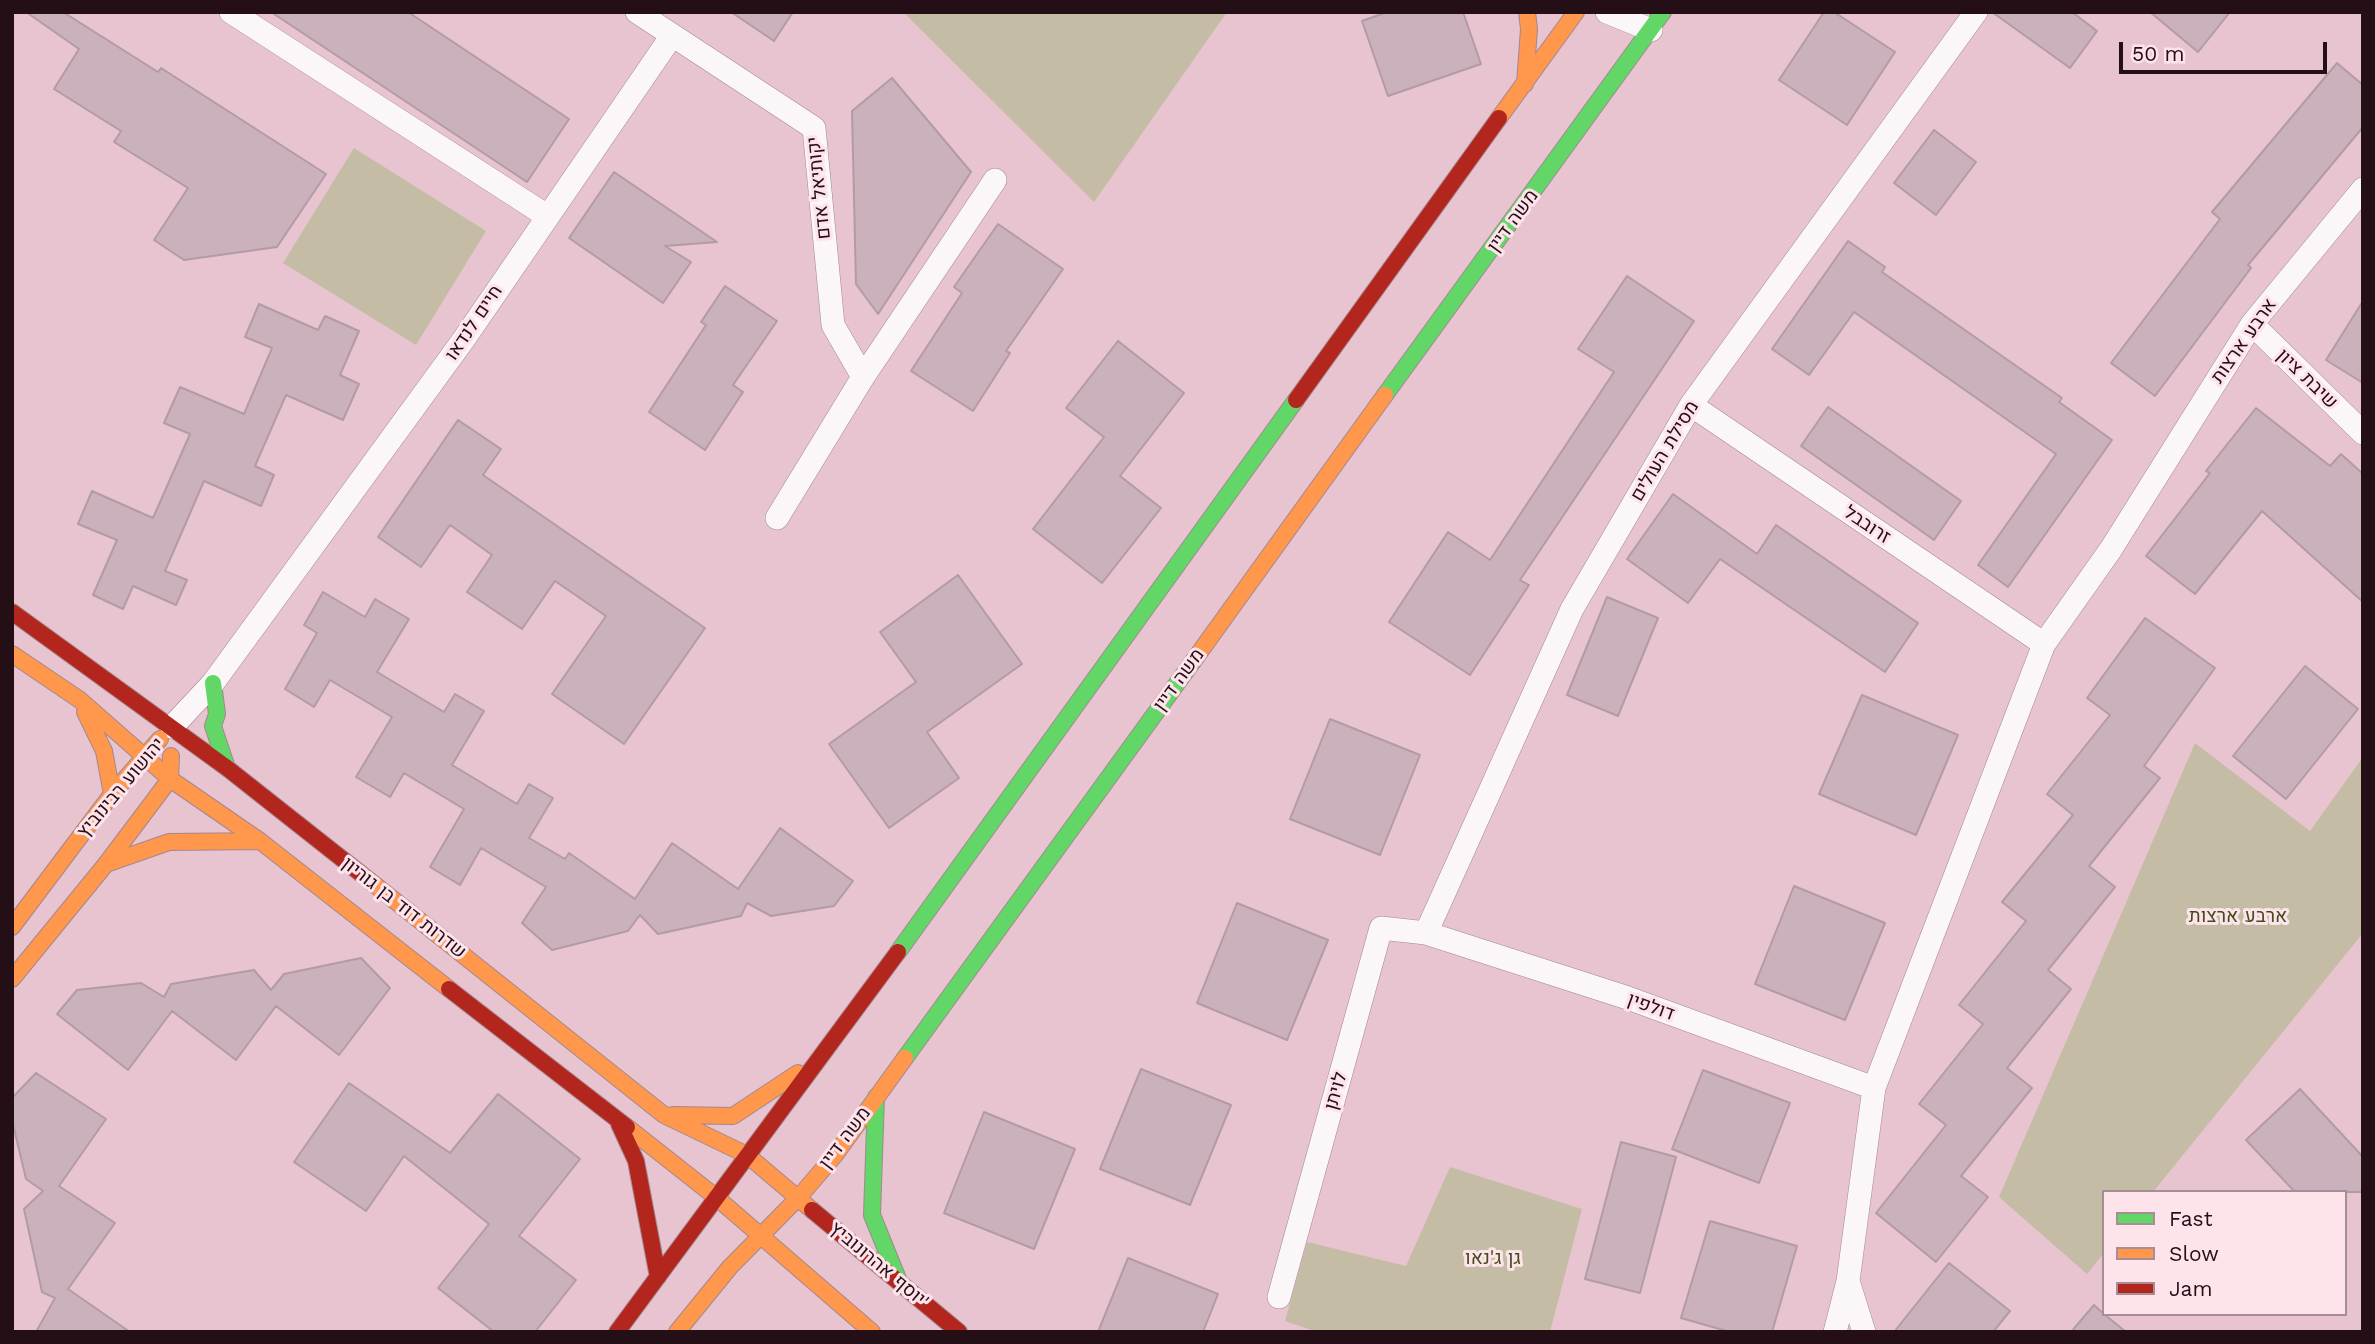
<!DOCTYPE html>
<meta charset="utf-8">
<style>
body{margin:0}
#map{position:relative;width:2375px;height:1344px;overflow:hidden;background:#e7c4cf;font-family:"Work Sans",sans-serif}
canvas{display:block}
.frame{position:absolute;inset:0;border:14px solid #250f17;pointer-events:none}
.legend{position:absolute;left:2102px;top:1190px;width:245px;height:126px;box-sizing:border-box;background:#fee3eb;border:2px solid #a78e96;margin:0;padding:9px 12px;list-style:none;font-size:21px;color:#250f17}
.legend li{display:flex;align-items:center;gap:14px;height:35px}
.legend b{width:35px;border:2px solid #a78e96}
.scale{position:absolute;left:2119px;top:42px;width:208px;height:32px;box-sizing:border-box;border:4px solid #250f17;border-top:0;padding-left:9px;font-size:21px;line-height:24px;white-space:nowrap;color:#250f17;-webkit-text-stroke:5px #fee3eb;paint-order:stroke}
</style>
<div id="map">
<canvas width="2375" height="1344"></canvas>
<div class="frame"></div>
<ul class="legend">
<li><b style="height:9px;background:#63d668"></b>Fast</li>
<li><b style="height:9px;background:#ff974d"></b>Slow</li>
<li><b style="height:9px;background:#b3261e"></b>Jam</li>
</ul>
<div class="scale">50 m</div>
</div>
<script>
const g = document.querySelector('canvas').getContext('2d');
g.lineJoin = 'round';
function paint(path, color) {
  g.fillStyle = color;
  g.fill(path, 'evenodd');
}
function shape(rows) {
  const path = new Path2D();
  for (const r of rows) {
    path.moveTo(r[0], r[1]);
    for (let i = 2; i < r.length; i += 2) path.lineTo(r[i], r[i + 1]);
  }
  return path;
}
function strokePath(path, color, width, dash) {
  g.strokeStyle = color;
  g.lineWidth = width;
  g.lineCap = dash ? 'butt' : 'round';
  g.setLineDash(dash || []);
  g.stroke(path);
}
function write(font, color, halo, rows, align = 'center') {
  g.font = font + ' "Work Sans",Heebo,sans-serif';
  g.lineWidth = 6;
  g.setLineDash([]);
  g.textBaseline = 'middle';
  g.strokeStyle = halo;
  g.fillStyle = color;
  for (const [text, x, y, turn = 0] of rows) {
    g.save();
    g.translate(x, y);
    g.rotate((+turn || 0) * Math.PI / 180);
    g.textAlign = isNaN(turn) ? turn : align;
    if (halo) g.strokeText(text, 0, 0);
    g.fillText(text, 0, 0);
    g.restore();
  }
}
paint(shape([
 [903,12,1227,12,1094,202],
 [354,148,486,231,416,345,283,263],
 [2195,743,2310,831,2363,757,2363,933,2153,1192,2104,1192,2104,1253,2087,1274,1999,1197],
 [1450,1167,1582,1209,1550,1332,1317,1332,1285,1321,1307,1242,1406,1266]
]), '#c5bca5');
const building = shape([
 [26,12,63,12,158,72,161,68,326,174,277,247,184,260,154,240,188,188,114,142,121,131,54,89,79,49,26,12],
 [271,12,408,12,569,119,527,182,271,12],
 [731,12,793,12,774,41,731,12],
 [1387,12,1463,12,1481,64,1388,96,1362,21,1387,12],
 [1824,12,1834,12,1895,52,1847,125,1779,80,1824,12],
 [1992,12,2072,12,2097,31,2070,68,1992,12],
 [2150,12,2230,12,2198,52,2150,12],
 [2337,63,2363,85,2363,127,2248,265,2251,268,2155,396,2111,363,2220,219,2212,212,2337,63],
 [892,78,971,172,878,314,856,284,852,111,892,78],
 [1934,130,1976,162,1936,215,1894,183,1934,130],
 [614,172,717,242,665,246,691,262,663,303,569,238,614,172],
 [998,224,1063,269,1006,351,1010,353,973,411,911,371,962,293,954,287,998,224],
 [1848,241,1885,267,1882,272,2062,398,2059,402,2112,440,2008,587,1978,565,2056,454,1854,312,1809,375,1772,349,1848,241],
 [1627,276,1694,321,1520,580,1529,585,1470,675,1389,622,1448,532,1490,560,1614,372,1578,349,1627,276],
 [725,286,777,321,733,385,743,392,705,450,649,412,706,325,701,322,725,286],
 [2363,301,2363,383,2326,360,2363,301],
 [259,304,318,330,325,316,359,331,340,375,359,384,343,420,286,395,255,466,274,475,261,506,204,481,165,571,187,580,176,605,133,586,123,609,93,595,117,540,78,524,92,491,153,518,190,434,164,423,180,387,244,414,272,348,245,337,259,304],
 [1118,341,1184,393,1120,476,1161,508,1102,583,1033,529,1104,437,1066,408,1118,341],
 [1828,407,1961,501,1934,540,1801,446,1828,407],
 [2256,408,2330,466,2341,454,2363,474,2363,602,2262,511,2195,594,2146,556,2210,473,2206,471,2256,408],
 [458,420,501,449,483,475,705,628,624,744,552,694,606,616,555,581,522,629,467,592,492,555,450,525,421,567,378,537,458,420],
 [1673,494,1757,554,1776,525,1918,623,1885,672,1720,559,1688,603,1627,559,1673,494],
 [958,575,1022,664,927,732,959,778,889,828,829,744,916,682,880,632,958,575],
 [323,592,365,617,375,599,409,619,377,672,444,712,455,694,484,711,452,765,517,804,529,784,553,798,529,838,565,859,569,853,635,899,672,843,738,889,780,828,853,881,834,906,771,916,747,903,741,916,658,934,640,915,628,931,552,950,522,923,546,887,481,848,460,885,430,867,464,809,404,773,390,797,356,777,392,717,330,680,314,707,285,689,317,633,304,625,323,592],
 [1607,597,1658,618,1618,716,1567,695,1607,597],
 [2145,618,2215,668,2144,766,2160,778,2089,866,2115,887,2048,970,2071,989,2007,1068,2032,1088,1961,1176,1988,1197,1936,1262,1876,1213,1946,1125,1919,1104,1983,1024,1959,1005,2026,921,2002,902,2073,815,2047,794,2110,715,2087,698,2145,618],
 [2305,666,2358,709,2286,799,2233,756,2305,666],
 [1862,695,1958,735,1916,835,1819,794,1862,695],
 [1330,719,1420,755,1380,855,1290,819,1330,719],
 [1794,886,1885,923,1845,1020,1755,984,1794,886],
 [1237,903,1328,940,1287,1040,1197,1003,1237,903],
 [361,958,390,988,339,1055,276,1006,236,1060,172,1011,128,1070,57,1014,77,990,141,983,164,997,171,984,254,970,271,990,284,974,361,958],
 [1141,1069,1231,1105,1190,1205,1100,1169,1141,1069],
 [1703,1070,1790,1103,1759,1183,1672,1149,1703,1070],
 [36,1073,106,1119,59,1186,115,1223,68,1289,130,1332,36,1332,55,1298,42,1292,24,1209,43,1191,26,1179,12,1120,12,1098,36,1073],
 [349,1083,450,1153,498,1094,580,1159,519,1236,576,1280,535,1332,494,1332,438,1288,489,1224,404,1156,366,1211,294,1162,349,1083],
 [2300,1089,2363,1157,2363,1192,2295,1192,2246,1140,2300,1089],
 [984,1112,1075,1149,1034,1249,944,1213,984,1112],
 [1621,1142,1676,1157,1640,1293,1585,1279,1621,1142],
 [1710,1221,1797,1246,1772,1332,1730,1332,1681,1318,1710,1221],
 [1128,1258,1218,1294,1203,1332,1098,1332,1128,1258],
 [1949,1263,2010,1311,1993,1332,1894,1332,1949,1263],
 [2094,1305,2104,1314,2126,1332,2071,1332,2094,1305]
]);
paint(building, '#cab1bc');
strokePath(building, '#b39ba6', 2);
const street = shape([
 [231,12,547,216],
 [637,12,814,128,833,325,863,377,777,518],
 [1607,12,1651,30],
 [2252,324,2363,433],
 [863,377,995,180],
 [1691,405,2044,644],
 [172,727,213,683,464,339,671,37],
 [1426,933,1572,609,1691,405,1976,12],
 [1848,1281,1864,1332],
 [1279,1297,1381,928,1426,933,1628,998,1874,1088],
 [1835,1332,1848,1281,1874,1088,2044,644,2111,549,2252,324,2363,189]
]);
const fast = shape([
 [1385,395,1663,12],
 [213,683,217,714,213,726,227,768],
 [898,952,1296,400],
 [905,1058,1194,660],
 [876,1097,872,1215,898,1279]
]);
const slow = shape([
 [1525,84,1529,29,1527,12],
 [1499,118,1576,12],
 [12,654,80,700,170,779,260,841,449,989],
 [1194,660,1385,395],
 [85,712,104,751,112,794],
 [106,864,169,842,260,841],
 [360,873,664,1115,747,1155,812,1210],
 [12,927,112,794,160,739],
 [12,979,106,864,170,779,171,756],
 [672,1115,733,1116,798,1073],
 [627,1127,717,1198,872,1332],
 [677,1332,730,1267,799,1197,835,1155,905,1058]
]);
const jam = shape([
 [1296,400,1499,118],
 [12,612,227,768,360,873],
 [449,989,627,1127],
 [619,1124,636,1161,658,1277],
 [812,1210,959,1332],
 [617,1332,898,952]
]);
strokePath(street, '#a28890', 24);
strokePath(fast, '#a28890', 18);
strokePath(slow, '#a28890', 18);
strokePath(jam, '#a28890', 18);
strokePath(street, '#fbf6f8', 23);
strokePath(fast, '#63d668', 16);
strokePath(slow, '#ff974d', 16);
strokePath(jam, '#b3261e', 16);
write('19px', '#250f17', '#fee3eb', [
 ["יקותיאל אדם",819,188,-96],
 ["משה דיין",1513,221,-54],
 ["חיים לנדאו",474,323,-56],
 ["ארבע ארצות",2244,341,-55],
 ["שיבת ציון",2307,379,44],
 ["מסילת העולים",1665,451,-59],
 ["זרובבל",1867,525,34],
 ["משה דיין",1179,680,-54],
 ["יהושוע רבינוביץ",121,788,-50],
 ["שדרות דוד בן גוריון",404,908,38],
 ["דולפין",1651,1007,20],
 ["לויתן",1336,1091,-74],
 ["משה דיין",845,1138,-53],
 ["יוסף אהרונוביץ'",879,1265,40]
]);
write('19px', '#444d1a', '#fee3eb', [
 ["ארבע ארצות",2238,916],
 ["גן ג'נאו",1493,1258]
]);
</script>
